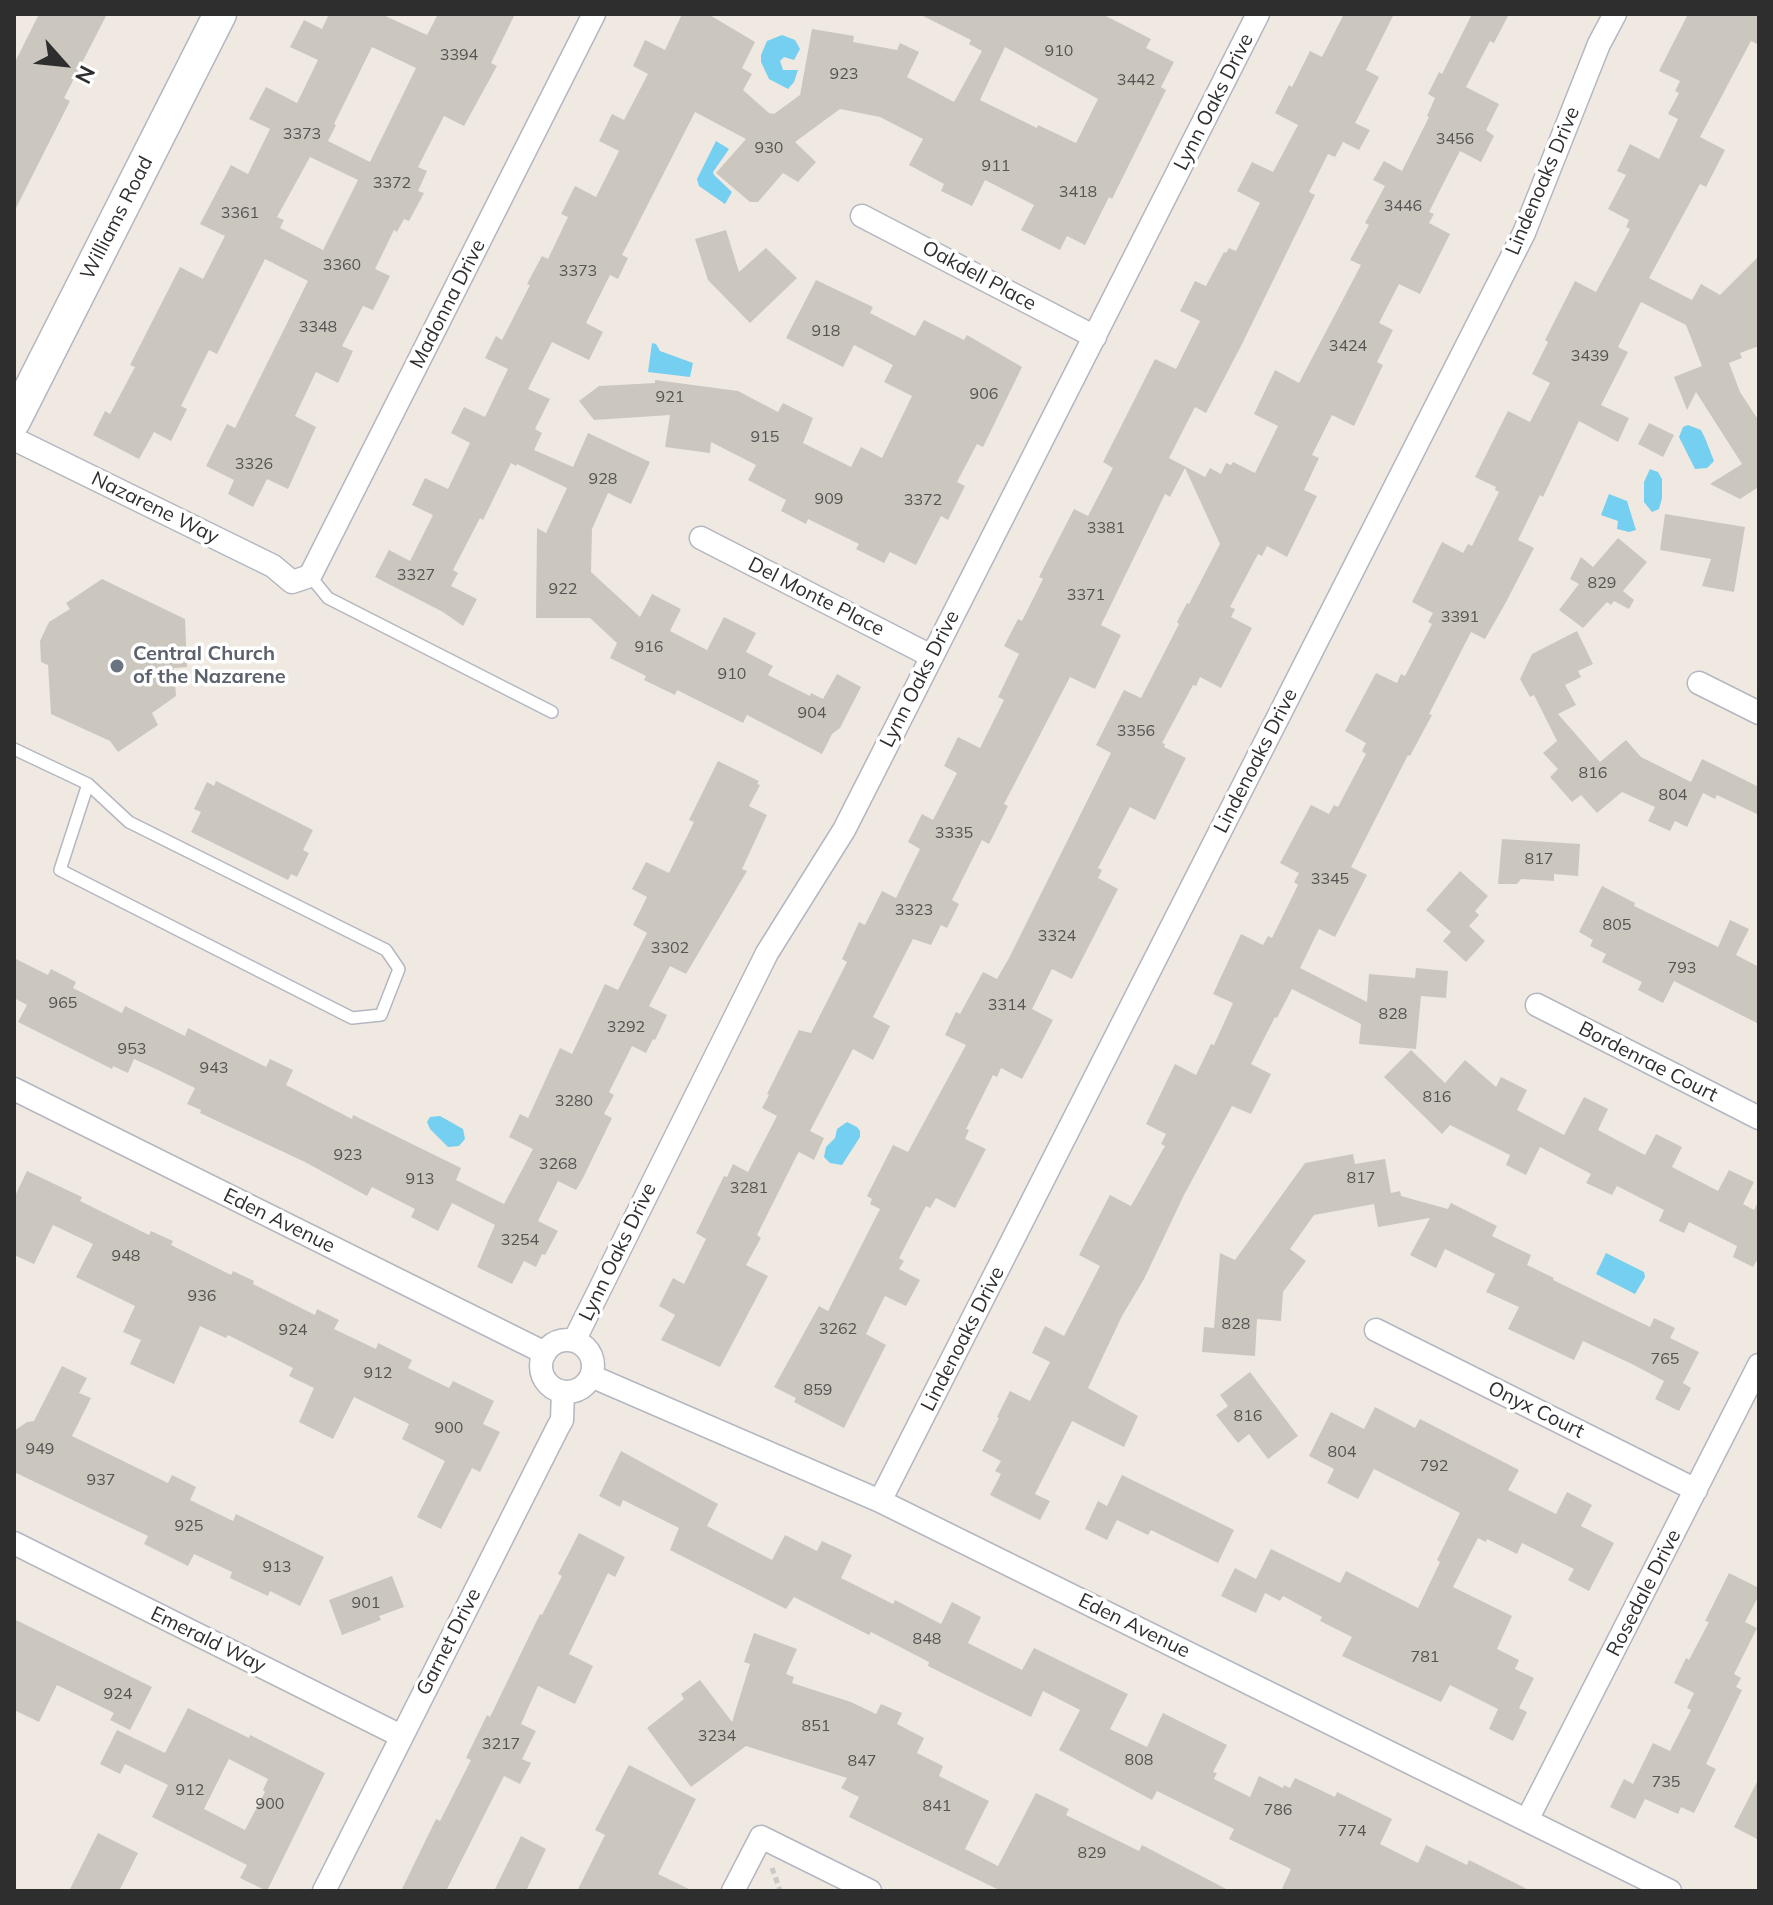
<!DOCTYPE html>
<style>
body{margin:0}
#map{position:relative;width:1773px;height:1905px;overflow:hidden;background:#efe9e1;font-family:Mulish,sans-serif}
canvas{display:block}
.frame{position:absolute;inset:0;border:16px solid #2e2e2e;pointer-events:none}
.north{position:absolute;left:24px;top:24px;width:80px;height:80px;-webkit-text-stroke:6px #fff;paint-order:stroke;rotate:117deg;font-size:22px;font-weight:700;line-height:32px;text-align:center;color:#2e2e2e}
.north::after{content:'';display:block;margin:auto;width:28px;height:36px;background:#2e2e2e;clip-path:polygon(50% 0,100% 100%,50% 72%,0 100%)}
</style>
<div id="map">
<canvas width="1773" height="1905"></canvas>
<div class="frame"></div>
<div class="north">N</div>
</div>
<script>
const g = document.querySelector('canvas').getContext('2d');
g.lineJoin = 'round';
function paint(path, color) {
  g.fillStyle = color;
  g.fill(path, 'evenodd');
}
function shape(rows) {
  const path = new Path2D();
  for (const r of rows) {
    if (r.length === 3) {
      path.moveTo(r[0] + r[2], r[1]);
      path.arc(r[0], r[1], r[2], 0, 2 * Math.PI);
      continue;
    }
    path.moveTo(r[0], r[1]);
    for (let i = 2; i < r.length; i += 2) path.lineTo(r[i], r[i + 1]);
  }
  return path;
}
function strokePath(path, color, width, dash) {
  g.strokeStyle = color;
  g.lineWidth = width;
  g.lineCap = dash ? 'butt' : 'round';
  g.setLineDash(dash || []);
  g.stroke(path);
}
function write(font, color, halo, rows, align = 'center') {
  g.font = font + ' Mulish,sans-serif';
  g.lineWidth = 7;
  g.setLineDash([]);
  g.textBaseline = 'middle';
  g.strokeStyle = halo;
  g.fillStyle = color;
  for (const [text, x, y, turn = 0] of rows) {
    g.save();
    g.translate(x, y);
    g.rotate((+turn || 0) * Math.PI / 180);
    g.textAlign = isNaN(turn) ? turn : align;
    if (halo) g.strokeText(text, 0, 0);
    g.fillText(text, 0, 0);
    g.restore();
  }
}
paint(shape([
 [782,35,795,40,800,49,794,60,784,57,780,61,783,70,798,70,794,82,788,89,769,79,761,62,761,55,767,41],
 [716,141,729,149,713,172,714,175,732,192,725,204,699,186,697,179],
 [652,343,656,344,660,351,693,363,690,377,648,372],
 [1688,425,1701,430,1705,438,1714,461,1707,468,1695,469,1679,437,1683,427],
 [1650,469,1658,472,1662,479,1662,498,1659,509,1652,512,1644,502,1644,482],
 [1609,494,1627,501,1636,530,1629,532,1617,529,1618,521,1601,515],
 [440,1116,463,1129,465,1139,459,1146,448,1147,430,1129,427,1122,430,1117],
 [847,1122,857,1127,860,1131,860,1137,842,1165,830,1163,824,1157,826,1147,835,1138,837,1129],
 [1606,1253,1644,1272,1645,1277,1635,1294,1596,1274]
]), '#75cff0');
paint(shape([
 [39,14,107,14,64,98,70,101,14,212,14,64],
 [329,14,381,14,427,35,438,14,515,14,491,63,497,66,464,126,444,116,418,167,427,171,418,191,424,193,409,221,404,219,397,232,394,230,375,269,390,276,373,310,363,306,342,346,353,351,338,383,316,372,295,416,316,427,288,489,267,479,253,507,228,494,234,480,206,466,227,424,235,428,308,281,265,259,217,354,209,350,181,406,187,409,171,441,154,432,139,459,93,435,105,411,110,414,135,367,130,365,180,267,203,279,225,236,200,224,231,165,248,174,270,129,249,119,266,87,297,103,318,60,290,47,304,20,322,29],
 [372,47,416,68,370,162,328,141,336,125,334,124],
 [310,157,358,180,323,250,280,228,284,220,277,217],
 [682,14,708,14,755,42,742,68,752,74,743,90,769,113,774,114,800,95,812,29,854,36,853,42,897,50,900,43,919,52,907,77,954,102,982,51,969,44,971,40,919,14,1102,14,1151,39,1146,48,1174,62,1161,87,1166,90,1112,199,1109,197,1085,245,1067,236,1060,250,1021,230,1034,205,985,180,972,206,941,191,944,184,909,165,923,139,880,117,840,109,795,142,816,162,798,182,783,173,758,202,750,202,716,173,746,139,695,112,622,255,628,258,618,279,610,275,586,323,603,332,589,360,552,342,528,389,550,399,535,429,542,433,534,450,573,467,588,433,650,462,631,504,608,493,592,529,591,572,640,617,652,594,681,609,670,631,707,650,724,617,756,633,746,652,773,666,768,675,810,696,811,693,823,699,837,674,861,687,840,728,832,734,822,754,747,715,743,723,677,690,675,695,644,680,646,676,610,658,617,643,590,618,536,618,537,528,546,533,567,488,517,464,516,466,511,463,483,520,480,518,453,570,458,573,451,586,477,599,463,626,443,612,375,577,389,550,410,561,433,515,412,505,425,478,448,489,470,443,451,433,464,407,485,417,508,369,485,358,496,336,502,340,530,285,527,284,542,256,548,259,568,217,561,214,575,186,596,197,619,151,599,141,612,114,624,120,648,74,633,66,645,40,665,50],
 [1005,47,1098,99,1076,143,1038,125,1037,128,980,100],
 [1344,14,1394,14,1366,70,1379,77,1355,123,1370,130,1359,150,1343,142,1335,157,1328,154,1309,192,1315,195,1242,344,1206,413,1195,407,1169,458,1205,477,1210,468,1221,474,1226,463,1231,465,1233,462,1255,473,1278,426,1254,414,1275,370,1299,383,1361,265,1350,260,1369,225,1365,223,1385,186,1373,180,1384,161,1402,171,1429,117,1427,116,1435,98,1428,94,1439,72,1442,74,1472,14,1509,14,1494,43,1490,41,1466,87,1499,104,1486,130,1494,136,1481,162,1460,151,1440,190,1429,212,1434,214,1429,223,1450,234,1420,294,1399,284,1379,323,1393,330,1377,362,1383,365,1354,426,1332,415,1312,455,1319,458,1304,490,1317,496,1287,557,1267,546,1262,556,1258,554,1230,607,1235,609,1231,617,1252,628,1221,688,1200,677,1196,686,1193,685,1162,743,1165,744,1164,747,1186,758,1155,820,1130,807,1098,868,1102,870,1098,878,1118,889,1072,979,1052,969,1032,1009,1053,1020,1040,1045,1022,1079,1001,1068,997,1077,993,1075,966,1129,969,1130,965,1139,986,1149,955,1208,936,1198,930,1208,926,1206,899,1258,904,1261,899,1269,920,1280,906,1306,885,1296,866,1334,886,1345,844,1428,794,1402,796,1398,774,1387,819,1306,828,1311,880,1209,870,1204,872,1199,867,1196,893,1145,908,1152,966,1045,945,1035,956,1012,960,1014,983,972,997,979,1009,958,1111,753,1096,745,1124,690,1141,698,1179,624,1177,622,1187,603,1189,604,1220,544,1185,468,1170,497,1165,494,1101,625,1121,635,1095,689,1070,677,1004,804,1008,806,989,844,982,840,952,900,959,904,947,928,941,925,931,945,913,939,873,1017,890,1026,873,1060,853,1049,810,1131,824,1138,814,1160,799,1152,797,1155,757,1235,761,1238,746,1265,768,1276,720,1367,661,1340,675,1315,659,1306,673,1278,684,1284,706,1239,696,1233,724,1176,727,1177,733,1164,748,1172,777,1116,762,1108,769,1095,767,1094,799,1030,811,1033,847,962,842,959,859,922,865,925,882,891,896,898,920,849,908,842,922,814,933,820,957,773,944,766,958,737,980,748,1004,700,998,697,1019,654,1004,646,1018,619,1022,621,1043,579,1039,577,1074,509,1088,516,1113,468,1103,462,1155,359,1176,369,1200,321,1180,311,1195,281,1206,286,1224,252,1226,253,1229,248,1236,251,1260,203,1237,191,1252,162,1273,172,1298,125,1275,113,1289,85,1292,87,1310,51,1322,57],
 [1688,14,1759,14,1759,45,1751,41,1700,137,1725,150,1706,187,1700,184,1649,278,1692,300,1701,284,1720,295,1759,256,1759,346,1740,353,1742,358,1729,363,1740,392,1759,421,1759,491,1757,488,1740,499,1710,484,1742,464,1696,392,1687,410,1674,377,1702,366,1686,325,1641,302,1618,347,1628,352,1601,405,1629,418,1618,442,1579,421,1543,497,1540,495,1518,540,1534,548,1505,604,1485,639,1471,632,1429,714,1432,715,1410,756,1408,755,1351,867,1367,875,1335,937,1319,929,1300,968,1367,1002,1369,974,1415,978,1416,968,1448,971,1446,998,1421,996,1416,1049,1359,1044,1361,1024,1292,989,1277,1018,1275,1017,1251,1064,1271,1074,1251,1114,1232,1106,1184,1195,1144,1279,1122,1316,1088,1388,1138,1416,1124,1447,1072,1421,1035,1494,1050,1501,1040,1520,990,1495,1001,1474,995,1471,1001,1461,982,1451,999,1418,997,1417,1010,1391,1030,1401,1050,1362,1032,1353,1045,1326,1064,1336,1080,1305,1100,1266,1079,1255,1110,1195,1131,1206,1165,1146,1161,1144,1166,1134,1146,1124,1175,1064,1196,1075,1211,1044,1214,1045,1233,1003,1213,994,1241,934,1263,945,1268,936,1272,938,1298,885,1294,882,1299,873,1280,863,1311,805,1329,814,1334,805,1338,807,1366,754,1362,751,1366,743,1345,731,1376,673,1397,683,1401,674,1405,676,1432,624,1428,622,1433,613,1412,602,1442,542,1463,553,1468,544,1472,546,1499,492,1495,490,1496,487,1475,477,1508,411,1530,422,1550,383,1532,374,1548,342,1545,340,1575,281,1596,292,1630,229,1626,227,1629,220,1608,209,1626,175,1617,171,1630,144,1659,159,1678,119,1668,114,1679,93,1675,91,1680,81,1659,71],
 [726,230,739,272,766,248,797,278,750,323,708,280,695,239],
 [816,280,873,307,870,313,915,336,924,320,964,340,967,335,1022,367,983,447,977,444,957,482,965,486,948,520,941,516,916,565,890,552,884,563,856,549,859,544,808,519,806,524,781,511,786,500,748,480,756,465,711,442,710,453,665,447,670,415,594,420,579,401,599,386,655,383,655,380,738,391,778,412,783,403,813,418,803,443,851,467,861,447,882,458,912,396,884,382,893,365,854,345,843,367,786,338],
 [1649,423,1674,435,1663,457,1638,444],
 [1665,514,1745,527,1734,592,1702,586,1711,559,1660,550],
 [1618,538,1647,562,1623,591,1634,600,1629,609,1614,601,1611,605,1607,602,1583,628,1559,610,1579,584,1570,579,1581,557,1593,567],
 [102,579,185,619,187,667,174,668,176,696,152,713,158,725,118,752,110,741,51,714,48,665,41,662,40,641,49,622,70,609,66,603],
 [1577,631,1593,664,1578,671,1581,677,1565,685,1576,705,1558,714,1600,762,1626,740,1641,757,1691,782,1702,759,1759,787,1759,815,1717,795,1715,799,1703,793,1687,827,1675,821,1670,831,1648,821,1655,807,1622,792,1597,813,1581,795,1572,802,1550,777,1558,769,1543,753,1557,741,1534,695,1530,697,1520,679,1532,654],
 [718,761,759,781,757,784,760,785,749,806,767,815,742,869,747,871,686,974,670,966,649,1006,667,1015,655,1040,653,1039,646,1053,632,1046,609,1092,614,1095,604,1114,612,1118,583,1178,576,1190,558,1181,538,1221,558,1231,545,1255,542,1254,536,1267,524,1261,512,1284,477,1267,495,1225,452,1203,438,1231,411,1217,415,1209,372,1187,367,1196,305,1162,200,1113,201,1110,187,1104,195,1088,158,1070,134,1059,128,1073,113,1066,112,1069,18,1022,27,1005,14,998,14,958,48,975,51,969,76,982,73,988,122,1013,125,1006,185,1036,188,1028,266,1067,270,1059,293,1070,286,1085,352,1119,353,1115,461,1168,456,1180,504,1204,533,1149,509,1137,520,1114,528,1118,560,1048,572,1054,605,984,618,990,647,933,633,925,647,897,632,889,646,862,669,873,694,822,689,820],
 [216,781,313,830,303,850,309,853,297,877,291,874,288,880,191,832,201,812,194,809,207,782,214,786],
 [1502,839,1580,844,1578,876,1554,874,1554,881,1521,879,1517,884,1498,884],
 [1460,871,1488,896,1475,911,1479,915,1469,926,1485,941,1466,962,1443,941,1451,932,1426,910],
 [1602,886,1635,903,1634,906,1718,947,1730,920,1749,929,1736,955,1759,967,1759,1024,1674,981,1663,1003,1638,990,1642,982,1602,962,1606,954,1590,946,1593,940,1579,932],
 [1411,1050,1445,1083,1465,1060,1496,1087,1501,1077,1527,1090,1517,1110,1564,1135,1584,1097,1608,1109,1598,1130,1645,1155,1656,1134,1682,1147,1672,1167,1718,1191,1729,1170,1754,1182,1743,1204,1754,1210,1759,1200,1759,1257,1753,1267,1733,1257,1737,1246,1689,1222,1684,1233,1659,1221,1664,1210,1617,1186,1612,1195,1586,1183,1591,1174,1540,1147,1526,1175,1506,1165,1510,1155,1450,1125,1442,1134,1384,1077],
 [1353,1154,1355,1164,1385,1159,1391,1193,1400,1191,1401,1196,1448,1209,1451,1203,1497,1226,1492,1236,1531,1255,1527,1265,1554,1278,1553,1280,1650,1327,1654,1318,1675,1328,1670,1338,1699,1352,1683,1383,1691,1388,1679,1411,1655,1399,1664,1381,1632,1364,1583,1341,1574,1360,1508,1329,1519,1307,1486,1292,1495,1274,1445,1249,1436,1268,1410,1255,1430,1218,1378,1227,1374,1204,1314,1215,1290,1249,1306,1261,1283,1292,1281,1321,1257,1319,1255,1356,1202,1352,1204,1327,1214,1328,1220,1253,1235,1260,1305,1163],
 [27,1171,82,1197,80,1201,149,1235,151,1231,173,1241,171,1245,231,1275,233,1271,254,1281,253,1284,315,1315,317,1309,339,1320,334,1329,376,1349,378,1343,412,1360,408,1368,449,1388,453,1381,494,1401,483,1424,500,1432,480,1472,472,1468,441,1529,417,1517,445,1461,402,1439,409,1424,354,1397,333,1439,299,1422,314,1388,289,1376,293,1368,228,1335,226,1338,200,1326,174,1384,130,1364,141,1340,123,1332,135,1306,76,1277,93,1244,53,1225,34,1264,14,1255,14,1198],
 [62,1366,87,1378,79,1393,91,1398,72,1436,168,1483,172,1475,196,1487,190,1500,233,1521,236,1514,324,1557,300,1606,270,1591,268,1596,230,1578,232,1572,194,1554,188,1566,144,1544,148,1536,14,1472,14,1431,27,1422,34,1421],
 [1250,1372,1298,1436,1268,1459,1249,1434,1238,1443,1216,1415,1228,1406,1220,1395],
 [1375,1407,1415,1428,1420,1419,1519,1470,1508,1490,1556,1514,1567,1492,1592,1505,1581,1526,1614,1543,1589,1591,1568,1580,1574,1569,1522,1543,1517,1554,1487,1539,1486,1542,1478,1538,1453,1587,1512,1616,1497,1649,1519,1660,1515,1669,1534,1678,1519,1708,1527,1712,1513,1741,1489,1729,1498,1709,1450,1685,1441,1702,1342,1656,1352,1637,1320,1621,1322,1617,1283,1596,1280,1601,1265,1593,1256,1613,1221,1596,1235,1568,1256,1579,1271,1549,1340,1583,1346,1571,1418,1608,1440,1562,1437,1560,1460,1513,1374,1469,1358,1499,1327,1483,1334,1469,1309,1456,1331,1412,1364,1429],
 [621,1451,718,1504,707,1526,772,1560,785,1535,817,1551,822,1541,852,1555,841,1578,893,1604,895,1600,941,1624,952,1602,981,1617,968,1643,1022,1670,1034,1648,1128,1694,1110,1729,1147,1747,1163,1713,1227,1745,1213,1772,1217,1773,1214,1779,1250,1797,1259,1776,1283,1788,1284,1785,1290,1788,1295,1778,1335,1797,1337,1792,1392,1819,1380,1844,1418,1863,1426,1845,1467,1865,1469,1860,1531,1891,1281,1891,1291,1869,1229,1839,1234,1829,1157,1791,1152,1800,1059,1750,1080,1710,1043,1691,1031,1717,928,1666,929,1662,871,1632,869,1635,794,1597,786,1609,670,1550,679,1528,623,1500,620,1507,599,1496],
 [1122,1475,1234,1530,1218,1563,1151,1530,1148,1535,1117,1520,1107,1540,1085,1529,1098,1501,1107,1506],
 [579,1533,625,1557,615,1577,608,1573,569,1654,593,1666,575,1704,538,1686,521,1724,536,1731,522,1759,531,1763,520,1784,504,1776,446,1891,401,1891,436,1819,440,1821,471,1760,466,1758,487,1715,490,1717,540,1614,542,1615,562,1576,558,1574],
 [1729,1573,1759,1588,1759,1595,1745,1622,1757,1628,1734,1674,1741,1678,1736,1687,1742,1690,1706,1764,1716,1769,1694,1813,1681,1807,1678,1814,1645,1799,1635,1819,1610,1807,1624,1779,1633,1784,1653,1743,1670,1751,1691,1710,1687,1708,1694,1693,1674,1683,1686,1658,1689,1660,1709,1622,1705,1621],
 [392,1576,404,1607,379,1616,381,1620,342,1635,329,1600],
 [14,1619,152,1687,130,1730,110,1720,114,1713,57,1685,39,1722,14,1710],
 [754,1633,797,1649,786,1674,794,1677,792,1683,851,1702,876,1714,881,1704,902,1713,897,1724,924,1738,917,1753,943,1766,939,1776,989,1801,965,1849,998,1866,1036,1793,1069,1809,1066,1815,1139,1851,1142,1845,1230,1891,1001,1891,849,1817,859,1797,841,1788,847,1778,746,1746,691,1787,647,1728,684,1699,681,1694,700,1680,732,1722,750,1664,744,1662],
 [188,1708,249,1738,250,1735,325,1773,267,1891,240,1878,247,1865,152,1817,168,1785,125,1764,120,1774,100,1764,117,1730,165,1753],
 [229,1759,268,1779,263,1790,265,1792,245,1830,204,1809],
 [629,1765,696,1799,658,1874,693,1891,577,1891,605,1835,595,1830],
 [1759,1778,1759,1840,1734,1827],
 [98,1833,138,1853,119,1891,69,1891],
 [521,1836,546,1849,526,1891,494,1891]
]), '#cbc7bf');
const lane = shape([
 [310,576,328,598,552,712],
 [14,749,88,784,129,822,386,950,399,969,381,1015,352,1018,60,870,88,784]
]);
const street = shape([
 [862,216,1095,337],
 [14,439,273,566,292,582,310,576,594,14],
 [701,538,931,656],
 [1699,683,1759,713],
 [1537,1005,1759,1118],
 [14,1089,545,1353],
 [1376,1330,1696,1490],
 [567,1366,26],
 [574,1341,767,953,844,830,1258,14],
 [591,1376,880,1501,1670,1891],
 [880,1501,1524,233,1599,44,1615,14],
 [14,1543,401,1736],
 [1527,1820,1759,1365],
 [324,1891,558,1427,562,1420,563,1392],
 [733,1891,761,1837,870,1891]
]);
const secondary = shape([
 [14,421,220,14]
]);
strokePath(lane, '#b4b7c1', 14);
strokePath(street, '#b4b7c1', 25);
strokePath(secondary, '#b4b7c1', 35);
strokePath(shape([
 [772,1868,780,1890]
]), '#c9c9c9', 5, [6, 4]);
strokePath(lane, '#fff', 11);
strokePath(street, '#fff', 22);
strokePath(secondary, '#fff', 32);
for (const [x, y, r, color] of [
 [117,666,8,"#6b7280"]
]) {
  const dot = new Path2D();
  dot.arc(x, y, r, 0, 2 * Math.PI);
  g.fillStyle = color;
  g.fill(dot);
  strokePath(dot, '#fff', 3);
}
write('16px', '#555452', null, [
 ["910",1059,51],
 ["3394",459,55],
 ["923",844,74],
 ["3442",1136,80],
 ["3373",302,134],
 ["3456",1455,139],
 ["930",769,148],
 ["911",996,166],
 ["3372",392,183],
 ["3418",1078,192],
 ["3446",1403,206],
 ["3361",240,213],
 ["3360",342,265],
 ["3373",578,271],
 ["3348",318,327],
 ["918",826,331],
 ["3424",1348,346],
 ["3439",1590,356],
 ["906",984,394],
 ["921",670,397],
 ["915",765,437],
 ["3326",254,464],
 ["928",603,479],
 ["909",829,499],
 ["3372",923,500],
 ["3381",1106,528],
 ["3327",416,575],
 ["829",1602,583],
 ["922",563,589],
 ["3371",1086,595],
 ["3391",1460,617],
 ["916",649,647],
 ["910",732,674],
 ["904",812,713],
 ["3356",1136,731],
 ["816",1593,773],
 ["804",1673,795],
 ["3335",954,833],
 ["817",1539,859],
 ["3345",1330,879],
 ["3323",914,910],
 ["805",1617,925],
 ["3324",1057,936],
 ["3302",670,948],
 ["793",1682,968],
 ["965",63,1003],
 ["3314",1007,1005],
 ["828",1393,1014],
 ["3292",626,1027],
 ["953",132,1049],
 ["943",214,1068],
 ["816",1437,1097],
 ["3280",574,1101],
 ["923",348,1155],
 ["3268",558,1164],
 ["817",1361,1178],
 ["913",420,1179],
 ["3281",749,1188],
 ["3254",520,1240],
 ["948",126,1256],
 ["936",202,1296],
 ["828",1236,1324],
 ["3262",838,1329],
 ["924",293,1330],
 ["765",1665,1359],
 ["912",378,1373],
 ["859",818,1390],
 ["816",1248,1416],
 ["900",449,1428],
 ["949",40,1449],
 ["804",1342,1452],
 ["792",1434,1466],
 ["937",101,1480],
 ["925",189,1526],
 ["913",277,1567],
 ["901",366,1603],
 ["848",927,1639],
 ["781",1425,1657],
 ["924",118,1694],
 ["851",816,1726],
 ["3234",717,1736],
 ["3217",501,1744],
 ["808",1139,1760],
 ["847",862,1761],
 ["735",1666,1782],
 ["912",190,1790],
 ["900",270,1804],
 ["841",937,1806],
 ["786",1278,1810],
 ["774",1352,1831],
 ["829",1092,1853]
]);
write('20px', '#2e2e2e', '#fff', [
 ["Lynn Oaks Drive",1214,102,-63],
 ["Lindenoaks Drive",1543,181,-67],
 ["Williams Road",117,218,-63],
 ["Oakdell Place",979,276,28],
 ["Madonna Drive",448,304,-63],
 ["Nazarene Way",155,508,26],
 ["Del Monte Place",816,597,27],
 ["Lynn Oaks Drive",920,679,-63],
 ["Lindenoaks Drive",1256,761,-63],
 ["Bordenrae Court",1648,1062,27],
 ["Eden Avenue",279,1221,26],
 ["Lynn Oaks Drive",618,1252,-64],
 ["Lindenoaks Drive",963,1339,-63],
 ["Onyx Court",1536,1410,26],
 ["Rosedale Drive",1644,1593,-63],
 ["Eden Avenue",1134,1626,26],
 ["Emerald Way",208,1640,26],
 ["Garnet Drive",449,1642,-63]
]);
write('bold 20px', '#5b616d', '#fff', [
 ["Central Church",133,654],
 ["of the Nazarene",133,677]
], 'left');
</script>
